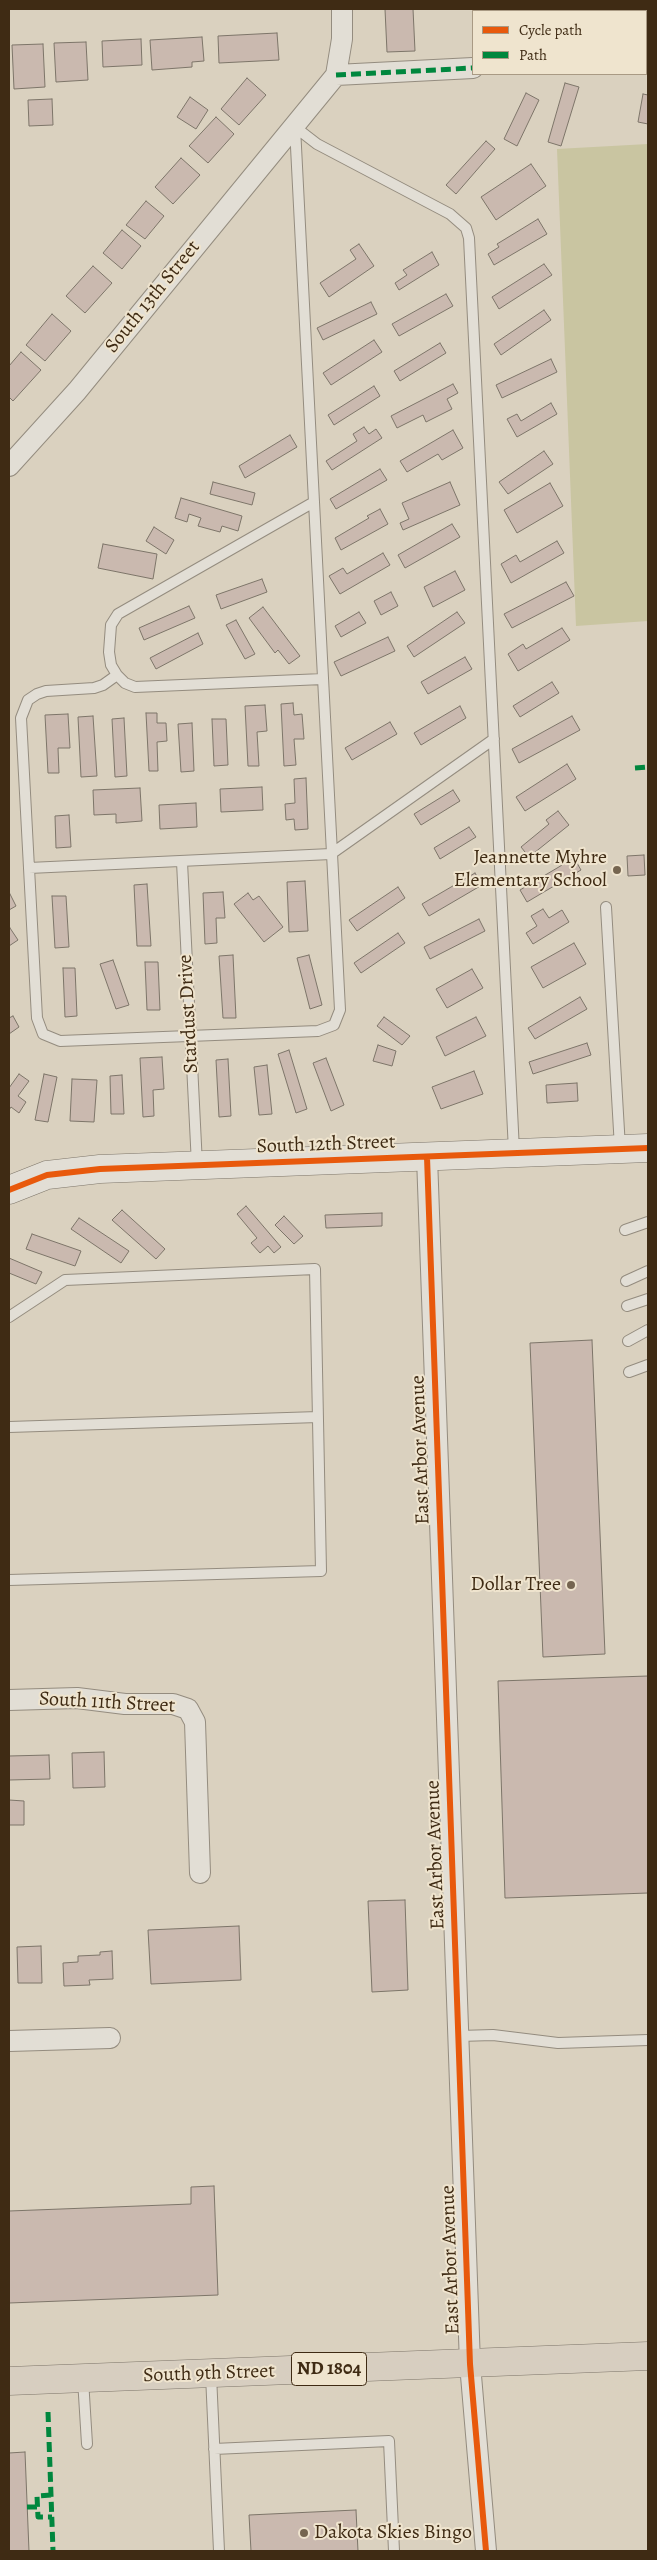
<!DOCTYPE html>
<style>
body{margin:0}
#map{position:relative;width:657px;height:2560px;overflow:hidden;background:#dad1bf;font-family:Alegreya,serif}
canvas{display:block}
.frame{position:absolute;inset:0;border:10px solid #3f2b14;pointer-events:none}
.legend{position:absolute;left:472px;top:10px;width:175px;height:65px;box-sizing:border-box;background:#efe4ce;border:1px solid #a99a84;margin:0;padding:6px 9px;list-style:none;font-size:15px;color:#3f2b14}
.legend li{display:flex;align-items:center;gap:10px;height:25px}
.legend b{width:25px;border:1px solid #a99a84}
</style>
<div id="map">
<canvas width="657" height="2560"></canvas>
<div class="frame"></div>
<ul class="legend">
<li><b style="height:6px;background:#e8590c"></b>Cycle path</li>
<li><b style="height:6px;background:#00873e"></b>Path</li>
</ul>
</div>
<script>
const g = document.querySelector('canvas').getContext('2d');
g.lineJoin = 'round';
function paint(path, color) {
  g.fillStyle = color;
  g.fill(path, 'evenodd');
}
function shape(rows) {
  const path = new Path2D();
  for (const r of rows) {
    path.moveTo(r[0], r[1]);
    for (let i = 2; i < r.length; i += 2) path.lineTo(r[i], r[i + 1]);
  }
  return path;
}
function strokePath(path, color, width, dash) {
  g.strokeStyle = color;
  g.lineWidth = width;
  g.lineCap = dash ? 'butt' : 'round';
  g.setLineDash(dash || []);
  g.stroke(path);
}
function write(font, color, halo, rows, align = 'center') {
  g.font = font + ' Alegreya,serif';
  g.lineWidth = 4;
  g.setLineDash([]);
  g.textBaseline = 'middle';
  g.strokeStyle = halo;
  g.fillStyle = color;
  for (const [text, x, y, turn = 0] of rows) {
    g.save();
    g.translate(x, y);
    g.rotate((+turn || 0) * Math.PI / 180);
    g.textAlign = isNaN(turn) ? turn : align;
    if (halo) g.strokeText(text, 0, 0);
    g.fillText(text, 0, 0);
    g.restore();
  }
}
paint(shape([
 [648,144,648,621,576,626,557,149]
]), '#c9c5a1');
const building = shape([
 [385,9,413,9,415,51,387,52,385,9],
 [559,9,575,9,574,11,557,11,559,9],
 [599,9,613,9,613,11,598,11,599,9],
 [642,9,648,9,647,34,646,11,641,11,642,9],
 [277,33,279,60,219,63,218,36,277,33],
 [202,37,204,61,192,62,192,67,152,70,150,40,202,37],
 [141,39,142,65,103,67,102,41,141,39],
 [86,42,88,80,56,82,54,43,86,42],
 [43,44,45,87,14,89,12,45,43,44],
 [247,78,266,95,239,125,221,109,247,78],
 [565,83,579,87,561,146,548,142,565,83],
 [526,93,539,100,517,146,504,139,526,93],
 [643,94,648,95,648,124,638,122,643,94],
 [190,97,208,110,196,129,177,117,190,97],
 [52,99,53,125,29,126,28,100,52,99],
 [216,117,234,134,208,163,189,146,216,117],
 [486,141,495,149,456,194,446,185,486,141],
 [181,158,200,175,173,204,155,187,181,158],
 [531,164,546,186,496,220,481,197,531,164],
 [146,201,164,216,145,239,126,225,146,201],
 [538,219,547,234,494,265,488,254,499,247,497,244,538,219],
 [122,230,141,246,122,269,103,253,122,230],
 [359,244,374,266,329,297,320,283,356,259,350,250,359,244],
 [432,252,439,265,399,290,395,283,407,275,403,270,432,252],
 [544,264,552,275,499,309,492,297,544,264],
 [93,266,112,283,85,313,66,296,93,266],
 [446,294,453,306,399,336,392,324,446,294],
 [371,302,377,314,323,340,317,328,371,302],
 [544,310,551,320,501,355,494,344,544,310],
 [52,314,71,331,45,361,26,345,52,314],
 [374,340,382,352,331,385,323,373,374,340],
 [440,343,446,353,400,381,394,371,440,343],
 [21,352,41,370,13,401,9,397,9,366,21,352],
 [551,359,557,372,502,398,496,385,551,359],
 [453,384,458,393,447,399,452,409,426,422,423,415,397,428,391,416,453,384],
 [374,386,380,396,334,425,328,415,374,386],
 [551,403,557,414,517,437,507,419,517,414,521,421,551,403],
 [364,427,369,434,376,429,382,438,332,470,326,461,357,441,353,434,364,427],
 [453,430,463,448,442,460,438,454,407,472,400,461,453,430],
 [290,435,297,447,245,478,239,466,290,435],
 [544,451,553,464,508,494,499,482,544,451],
 [380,469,387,480,336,509,330,499,380,469],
 [213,482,255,493,252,505,210,494,213,482],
 [450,482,460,505,403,530,400,523,409,519,402,503,450,482],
 [550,483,563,506,517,533,504,510,550,483],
 [181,498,242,516,238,531,222,526,220,532,198,526,201,518,189,514,187,522,175,518,181,498],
 [380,509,388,524,341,550,335,538,369,518,367,516,380,509],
 [452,524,460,537,405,568,398,555,452,524],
 [154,527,174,540,166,554,146,541,154,527],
 [557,541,564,553,511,583,501,564,516,555,520,562,557,541],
 [103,544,157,554,153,579,98,568,103,544],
 [383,553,390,565,340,594,329,576,343,568,347,574,383,553],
 [455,571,465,590,433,607,424,587,455,571],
 [262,579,267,592,221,609,216,595,262,579],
 [566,582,574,596,512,628,504,614,566,582],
 [391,592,398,606,381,615,374,601,391,592],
 [189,606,195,618,144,640,139,628,189,606],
 [263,607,300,656,289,664,278,650,275,653,249,618,263,607],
 [359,612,366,623,341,637,335,626,359,612],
 [457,612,465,623,414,657,407,646,457,612],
 [236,620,255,654,245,659,226,625,236,620],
 [562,628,570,640,518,671,508,654,523,644,526,649,562,628],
 [198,633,203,644,156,669,150,658,198,633],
 [388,637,395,651,341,676,334,662,388,637],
 [465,657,472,669,428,694,421,682,465,657],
 [552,682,559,693,520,717,513,706,552,682],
 [293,703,294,715,302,714,304,739,294,739,296,765,284,766,281,704,293,703],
 [265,705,267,731,257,732,259,766,248,766,245,706,265,705],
 [460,706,466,718,421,745,414,733,460,706],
 [146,713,157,713,157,723,166,723,167,741,157,742,158,771,149,771,146,713],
 [68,714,70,748,58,748,59,773,48,773,45,715,68,714],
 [93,716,97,776,81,777,78,717,93,716],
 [572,716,580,730,519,763,512,749,572,716],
 [124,718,127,776,115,777,112,719,124,718],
 [212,719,226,719,228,765,214,766,212,719],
 [390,722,397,734,352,760,345,748,390,722],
 [192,723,194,771,181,772,178,724,192,723],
 [567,764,576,779,525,811,516,797,567,764],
 [306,778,308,829,295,830,294,819,286,820,285,804,295,803,294,779,306,778],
 [262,787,263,810,221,812,220,789,262,787],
 [140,788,142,821,116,823,116,814,94,815,93,790,140,788],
 [453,790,460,801,421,825,414,814,453,790],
 [196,803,197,827,160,829,159,805,196,803],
 [558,811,569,825,529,857,521,847,549,824,546,820,558,811],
 [69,815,71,847,56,848,55,816,69,815],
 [469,827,476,837,440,859,434,848,469,827],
 [644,855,645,875,628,876,627,856,644,855],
 [574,858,581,870,527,902,520,890,574,858],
 [475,873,482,885,429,916,422,904,475,873],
 [305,881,308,931,289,932,287,882,305,881],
 [147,884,151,946,137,946,134,885,147,884],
 [398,887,405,898,357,931,349,920,398,887],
 [9,892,16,906,9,910,9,892],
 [223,892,225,918,216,918,217,943,205,944,203,893,223,892],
 [248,893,253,900,259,896,283,927,264,942,234,904,248,893],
 [52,896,66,896,69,947,55,948,52,896],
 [543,909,549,918,562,910,569,922,533,944,526,933,537,926,531,916,543,909],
 [479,919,485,931,430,959,424,947,479,919],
 [10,928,18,940,9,946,9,929,10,928],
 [398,933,405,943,361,973,354,963,398,933],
 [574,943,586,964,543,988,531,967,574,943],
 [233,955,236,1018,223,1018,219,956,233,955],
 [309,955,322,1005,310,1009,297,958,309,955],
 [113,960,129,1005,116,1009,100,964,113,960],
 [145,962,158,962,160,1010,147,1010,145,962],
 [63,968,75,968,77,1016,65,1017,63,968],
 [472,969,483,988,447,1008,436,989,472,969],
 [580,997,587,1009,535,1039,528,1028,580,997],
 [13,1016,19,1027,9,1034,9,1018,13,1016],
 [384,1017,410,1036,402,1045,377,1026,384,1017],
 [476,1017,486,1036,445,1056,436,1037,476,1017],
 [587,1043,591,1055,533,1074,529,1062,587,1043],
 [378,1045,396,1051,392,1066,373,1061,378,1045],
 [289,1050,307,1109,296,1113,278,1054,289,1050],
 [162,1057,164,1089,153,1090,154,1116,143,1117,140,1058,162,1057],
 [326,1058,344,1105,331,1111,313,1063,326,1058],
 [228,1059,231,1116,219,1117,216,1060,228,1059],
 [267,1065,272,1114,259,1115,254,1067,267,1065],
 [474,1071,483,1094,441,1109,432,1087,474,1071],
 [19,1074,29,1081,18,1096,26,1102,19,1113,11,1107,9,1110,9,1088,19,1074],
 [44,1074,57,1077,48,1122,35,1120,44,1074],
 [122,1075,124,1114,111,1114,110,1076,122,1075],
 [72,1079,97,1080,94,1122,70,1121,72,1079],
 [577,1083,578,1101,547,1103,546,1085,577,1083],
 [246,1206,281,1247,274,1253,268,1246,260,1253,251,1243,257,1238,237,1214,246,1206],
 [122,1210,165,1249,156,1259,112,1220,122,1210],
 [382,1213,382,1226,326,1228,325,1215,382,1213],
 [284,1216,303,1236,294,1244,275,1225,284,1216],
 [79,1218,129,1251,121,1263,71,1229,79,1218],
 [32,1234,81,1251,75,1266,26,1249,32,1234],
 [9,1258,42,1272,36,1284,9,1273,9,1258],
 [592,1340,605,1654,543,1657,530,1343,592,1340],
 [648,1676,648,1893,505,1898,498,1681,648,1676],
 [104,1752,105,1787,73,1788,72,1753,104,1752],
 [49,1755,50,1779,9,1780,9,1756,49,1755],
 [9,1800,24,1801,24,1825,9,1825,9,1800],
 [405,1900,408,1990,372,1992,368,1901,405,1900],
 [239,1926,241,1980,151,1984,148,1930,239,1926],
 [41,1946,42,1983,18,1983,17,1947,41,1946],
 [112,1951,113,1979,89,1980,90,1985,64,1986,63,1963,78,1962,78,1956,100,1955,100,1952,112,1951],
 [214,2186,218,2295,9,2303,9,2211,191,2204,191,2187,214,2186],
 [25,2452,29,2551,9,2551,9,2453,25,2452],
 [356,2510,358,2551,251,2551,249,2515,356,2510]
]);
paint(building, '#cab9af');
strokePath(building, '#7d7569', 1);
const lane = shape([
 [295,127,317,144,450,214,466,228,469,238,514,1151],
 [295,127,314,502,118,614,111,625,109,652,111,665,117,675,125,683,135,687,323,679],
 [117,675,103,685,94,688,46,691,37,694,28,700,21,718,37,1018,43,1034,60,1041,318,1031,334,1025,340,1010,314,502],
 [182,862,197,1165],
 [29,868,331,854,494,739],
 [606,907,620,1148],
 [625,1230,648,1222],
 [626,1281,648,1271],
 [627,1306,648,1299],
 [9,1317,65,1280,315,1269,321,1571,9,1580],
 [628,1341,648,1330],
 [629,1372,648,1365],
 [9,1427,318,1417],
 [459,2036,493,2035,558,2043,648,2040],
 [211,2375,219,2551],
 [83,2379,87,2444],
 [214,2449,389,2441,394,2551]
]);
const street = shape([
 [646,60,648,59],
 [336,75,473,68],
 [9,466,77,391,336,75,342,39,342,9],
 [427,1157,470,2364,486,2551],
 [9,1700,77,1698,125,1704,173,1704,188,1709,195,1722,200,1873],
 [9,2041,110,2038]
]);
const secondary = shape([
 [9,1190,47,1175,100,1169,648,1148]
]);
const primary = shape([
 [9,2381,648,2356]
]);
strokePath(lane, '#948c7f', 12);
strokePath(street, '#948c7f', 22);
strokePath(secondary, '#7d7569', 29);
strokePath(primary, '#7d7569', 29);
strokePath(lane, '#e2ded5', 10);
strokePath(street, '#e2ded5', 20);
strokePath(secondary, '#e2ded5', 28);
strokePath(primary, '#d7cec0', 28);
strokePath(shape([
 [646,60,648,59],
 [336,75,473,68],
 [635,768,648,767],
 [48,2412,53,2551],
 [51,2495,37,2496,38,2517,52,2517],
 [27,2507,38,2507]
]), '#00873e', 5, [10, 5]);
strokePath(shape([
 [427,1157,470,2364,486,2551],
 [9,1190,47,1175,100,1169,648,1148]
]), '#e8590c', 6);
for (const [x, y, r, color] of [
 [617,870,5,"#756550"],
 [571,1585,5,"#756550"],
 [304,2533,5,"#756550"]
]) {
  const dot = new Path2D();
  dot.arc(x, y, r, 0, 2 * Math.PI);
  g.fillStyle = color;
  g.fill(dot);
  strokePath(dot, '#efe4ce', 2);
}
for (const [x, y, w] of [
 [329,2369,75]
]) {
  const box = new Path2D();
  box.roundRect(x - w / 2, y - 16.5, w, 33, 4);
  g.fillStyle = '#efe4ce';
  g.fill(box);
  strokePath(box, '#3f2b14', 1);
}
write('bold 19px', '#3f2b14', null, [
 ["ND 1804",329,2369]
]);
write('20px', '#3f2b14', '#efe4ce', [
 ["South 13th Street",153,297,-51],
 ["Stardust Drive",189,1014,-93],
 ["South 12th Street",326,1145,-2],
 ["East Arbor Avenue",421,1450,-92],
 ["South 11th Street",107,1703,3],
 ["East Arbor Avenue",436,1855,-92],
 ["East Arbor Avenue",451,2260,-92],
 ["South 9th Street",209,2374,-2]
]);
write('20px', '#3f2b14', '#efe4ce', [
 ["Jeannette Myhre",607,858],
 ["Elementary School",607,881],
 ["Dollar Tree",561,1585],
 ["Dakota Skies Bingo",314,2533,"left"]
], 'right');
</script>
